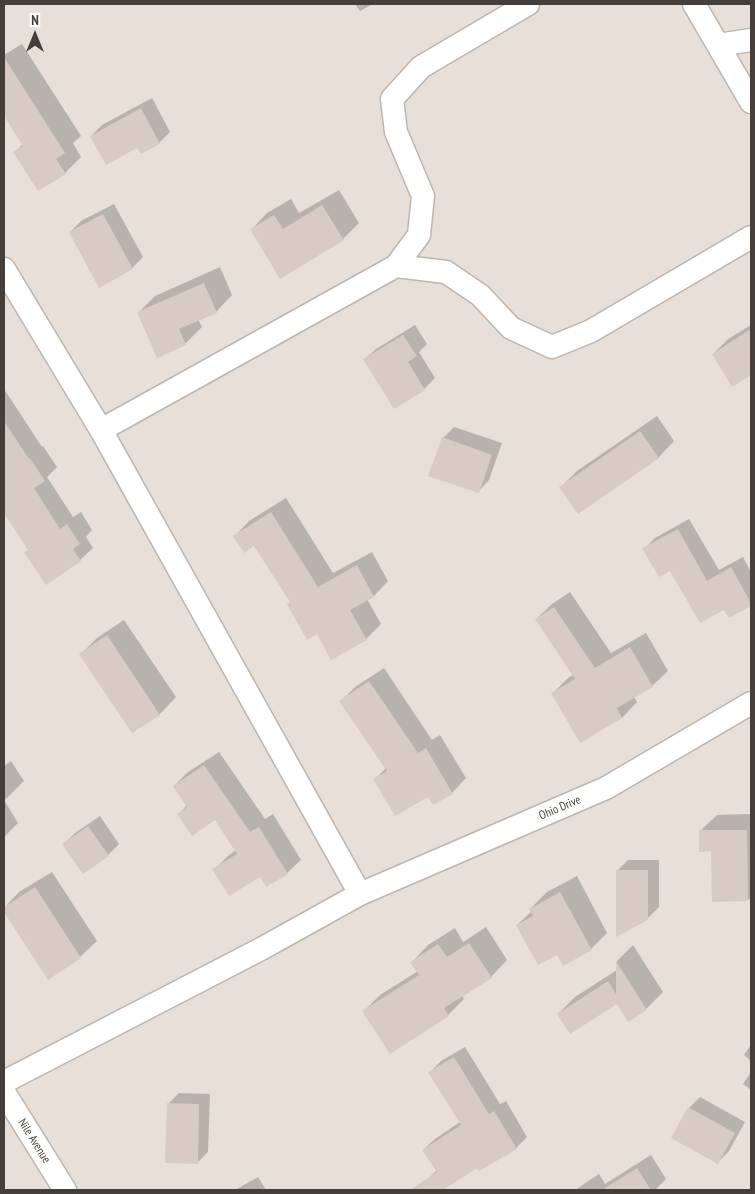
<!DOCTYPE html>
<style>
body{margin:0}
#map{position:relative;width:755px;height:1194px;overflow:hidden;background:#f3efea;font-family:"PT Sans Narrow",sans-serif}
canvas{display:block}
.frame{position:absolute;inset:0;border:5px solid #463e39;pointer-events:none}
.north{position:absolute;left:10px;top:10px;width:50px;height:50px;-webkit-text-stroke:4px #fff;paint-order:stroke;rotate:0deg;font-size:14px;font-weight:700;line-height:20px;text-align:center;color:#463e39}
.north::after{content:'';display:block;margin:auto;width:18px;height:22px;background:#463e39;clip-path:polygon(50% 0,100% 100%,50% 72%,0 100%)}
</style>
<div id="map">
<canvas width="755" height="1194"></canvas>
<div class="frame"></div>
<div class="north">N</div>
</div>
<script>
const g = document.querySelector('canvas').getContext('2d');
g.lineJoin = 'round';
function paint(path, color) {
  g.fillStyle = color;
  g.fill(path, 'evenodd');
}
function shape(rows) {
  const path = new Path2D();
  for (const r of rows) {
    path.moveTo(r[0], r[1]);
    for (let i = 2; i < r.length; i += 2) path.lineTo(r[i], r[i + 1]);
  }
  return path;
}
function strokePath(path, color, width, dash) {
  g.strokeStyle = color;
  g.lineWidth = width;
  g.lineCap = dash ? 'butt' : 'round';
  g.setLineDash(dash || []);
  g.stroke(path);
}
function write(font, color, halo, rows, align = 'center') {
  g.font = font + ' "PT Sans Narrow",sans-serif';
  g.lineWidth = 4;
  g.setLineDash([]);
  g.textBaseline = 'middle';
  g.strokeStyle = halo;
  g.fillStyle = color;
  for (const [text, x, y, turn = 0] of rows) {
    g.save();
    g.translate(x, y);
    g.rotate((+turn || 0) * Math.PI / 180);
    g.textAlign = isNaN(turn) ? turn : align;
    if (halo) g.strokeText(text, 0, 0);
    g.fillText(text, 0, 0);
    g.restore();
  }
}
paint(shape([
 [4,4,751,4,751,1190,4,1190]
]), '#e7dfd8');
paint(shape([
 [355,4,373,4,360,11],
 [22,44,81,136,73,143,81,157,65,173,15,152,23,144,4,114,4,55],
 [152,98,170,132,159,143,138,146,91,136,102,125],
 [339,190,359,223,343,239,251,230,267,213,291,199,299,213],
 [114,204,143,257,132,268,70,232,81,221],
 [220,267,232,295,216,312,198,319,202,327,186,343,158,356,138,313,155,296],
 [415,325,427,344,419,352,435,378,424,389,364,360,376,349],
 [751,325,751,373,733,385,713,354,728,339],
 [4,389,42,447,43,446,57,467,47,477,73,517,81,512,92,530,86,537,93,548,80,560,29,550,4,511],
 [657,416,674,441,658,458,561,487,577,471],
 [454,427,502,443,489,480,478,492,443,438],
 [286,498,333,573,372,552,388,581,374,596,367,599,381,624,366,639,318,633,291,602,254,544,235,536,249,521],
 [689,519,719,570,743,557,751,572,751,604,730,616,725,608,644,549,655,538],
 [570,592,611,653,646,633,668,671,652,686,634,697,637,702,622,718,553,693,568,678,573,675,536,619,552,604],
 [124,620,176,697,160,714,132,731,81,654,97,638],
 [384,668,432,740,440,735,466,778,452,793,429,795,374,780,386,768,341,701,355,687],
 [219,752,265,819,273,814,301,860,287,873,260,875,214,870,228,856,236,850,216,818,179,814,187,805,174,786,188,772],
 [11,761,24,781,7,798,4,800,4,766],
 [4,800,18,823,4,837],
 [751,814,751,897,748,900,712,850,700,831,717,815],
 [100,816,119,844,108,855,64,844,75,833],
 [628,860,659,860,659,907,647,919,617,871],
 [52,872,97,941,80,957,48,978,4,910,4,908,19,892],
 [577,876,607,933,591,949,517,925,532,911,530,909,547,892],
 [486,927,507,960,491,977,462,995,464,999,448,1015,364,1011,380,995,418,971,412,962,428,945,455,928,463,942],
 [633,945,663,992,646,1009,629,1020,618,1002,558,1014,575,997,617,970,617,961],
 [751,1045,751,1061,744,1055],
 [465,1047,500,1104,506,1101,527,1137,516,1148,477,1166,441,1190,433,1190,427,1180,437,1170,423,1150,435,1139,460,1122,430,1072,441,1061],
 [751,1072,751,1090,743,1084],
 [179,1093,210,1094,208,1152,197,1163,168,1104],
 [700,1097,745,1122,729,1151,718,1162,689,1108],
 [651,1155,666,1179,655,1190,575,1190,599,1174,605,1184],
 [258,1177,266,1190,235,1190]
]), '#0003');
paint(shape([
 [4,57,65,153,56,159,66,174,38,191,13,152,23,146,4,116],
 [141,108,160,144,141,154,137,148,106,165,90,136],
 [322,205,344,240,280,279,250,229,274,215,283,229],
 [103,214,133,269,99,288,69,232],
 [204,283,217,313,179,329,186,345,157,358,137,312],
 [751,329,751,375,732,387,712,354],
 [403,335,417,356,408,362,425,390,394,409,363,359],
 [4,421,29,459,30,458,45,481,34,488,60,529,67,524,80,544,73,549,81,561,46,585,24,552,28,550,4,513],
 [640,431,659,458,578,514,559,487],
 [442,437,492,455,479,493,428,476],
 [271,512,318,587,357,565,374,597,350,610,367,640,331,660,317,634,307,640,287,604,290,602,254,546,244,553,233,536],
 [678,529,707,581,731,567,751,603,751,606,729,618,724,610,700,623,670,571,659,577,642,548],
 [554,607,595,668,630,647,653,687,617,708,622,718,580,743,551,693,575,679,535,619],
 [107,635,160,715,132,733,79,654],
 [369,681,418,753,426,748,453,794,433,805,428,797,395,816,373,779,387,771,339,701],
 [204,765,250,832,259,827,288,874,266,887,260,877,229,896,212,869,237,854,215,820,192,836,177,814,187,807,173,786],
 [88,826,109,856,83,874,62,844],
 [699,830,747,830,748,901,712,902,711,851,699,852],
 [616,870,648,870,648,920,616,937],
 [35,887,81,958,48,980,4,912,4,907],
 [560,892,592,950,563,966,557,955,538,965,516,925,533,916,529,909],
 [469,943,492,978,444,1008,449,1016,390,1054,362,1011,419,975,410,962,438,944,447,957],
 [616,961,647,1010,628,1022,617,1004,570,1034,557,1014,608,981,616,994],
 [454,1057,489,1114,494,1111,517,1149,479,1171,477,1168,443,1190,410,1190,437,1172,422,1150,461,1125,428,1072],
 [167,1103,199,1104,198,1164,165,1163],
 [688,1107,735,1133,718,1164,671,1138],
 [637,1168,651,1190,602,1190]
]), '#d7cbc3');
const street = shape([
 [694,4,751,102],
 [718,45,751,40],
 [396,266,446,272,480,295,511,328,552,347,591,331,751,237],
 [4,269,101,430,360,894],
 [101,430,396,266,419,235,423,196,396,132,392,99,421,67,528,4],
 [4,1082,261,949,360,894,606,788,751,703],
 [4,1092,65,1190]
]);
strokePath(street, '#beb5ad', 25);
strokePath(street, '#fff', 22);
write('12px', '#463e39', '#fff', [
 ["Ohio Drive",560,808,-23],
 ["Nile Avenue",34,1141,58]
]);
</script>
